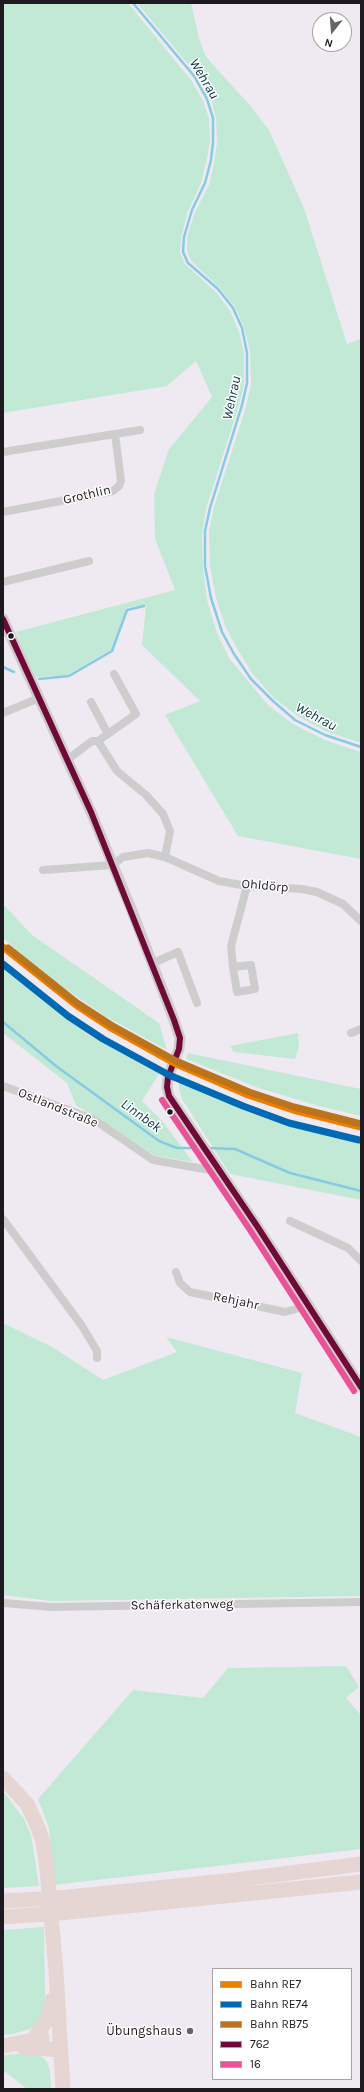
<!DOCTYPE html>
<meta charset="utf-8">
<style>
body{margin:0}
#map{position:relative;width:364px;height:2092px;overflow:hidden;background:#efeaf2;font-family:Karla,sans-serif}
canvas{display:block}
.frame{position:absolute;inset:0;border:4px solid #1d1a1f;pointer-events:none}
.legend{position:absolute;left:212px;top:1968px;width:140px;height:112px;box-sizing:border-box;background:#fff;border:1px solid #a5a3a5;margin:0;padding:5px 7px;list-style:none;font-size:12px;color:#1d1a1f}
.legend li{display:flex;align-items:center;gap:8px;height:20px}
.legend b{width:20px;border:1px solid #a5a3a5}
.north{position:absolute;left:312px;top:12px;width:40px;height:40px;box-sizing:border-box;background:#fff;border:1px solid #a5a3a5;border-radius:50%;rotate:197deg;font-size:11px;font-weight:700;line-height:16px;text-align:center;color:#1d1a1f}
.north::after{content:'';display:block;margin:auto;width:14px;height:18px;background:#666369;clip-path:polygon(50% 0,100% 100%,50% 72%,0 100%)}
</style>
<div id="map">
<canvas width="364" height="2092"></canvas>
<div class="frame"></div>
<ul class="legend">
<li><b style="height:5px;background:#ef7d00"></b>Bahn RE7</li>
<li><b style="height:5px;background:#0069b4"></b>Bahn RE74</li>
<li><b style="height:5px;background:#bb741b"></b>Bahn RB75</li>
<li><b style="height:5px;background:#6f0938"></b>762</li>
<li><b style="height:5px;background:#ea5297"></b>16</li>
</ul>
<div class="north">N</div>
</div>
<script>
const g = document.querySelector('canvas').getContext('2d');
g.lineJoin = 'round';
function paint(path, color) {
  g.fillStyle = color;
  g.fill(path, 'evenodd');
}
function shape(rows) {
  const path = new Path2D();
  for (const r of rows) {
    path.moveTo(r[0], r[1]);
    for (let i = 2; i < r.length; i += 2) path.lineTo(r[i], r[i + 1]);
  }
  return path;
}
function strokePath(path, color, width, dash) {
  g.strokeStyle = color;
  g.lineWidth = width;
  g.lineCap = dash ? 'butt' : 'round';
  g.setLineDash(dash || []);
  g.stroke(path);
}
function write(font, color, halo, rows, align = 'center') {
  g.font = font + ' Karla,sans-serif';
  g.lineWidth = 3;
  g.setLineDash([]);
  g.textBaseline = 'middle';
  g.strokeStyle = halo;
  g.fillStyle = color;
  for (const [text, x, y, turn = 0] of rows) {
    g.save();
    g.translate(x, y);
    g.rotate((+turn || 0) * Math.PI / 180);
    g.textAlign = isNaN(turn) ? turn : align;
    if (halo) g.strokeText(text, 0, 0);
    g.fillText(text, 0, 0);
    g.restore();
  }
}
paint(shape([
 [3,3,128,3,191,80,203,101,209,118,210,141,207,159,201,183,188,211,181,238,180,253,185,264,216,292,230,311,239,332,244,353,244,385,239,405,206,509,202,535,203,568,207,600,217,633,229,658,267,704,293,724,325,740,361,752,361,859,238,836,165,715,200,701,142,645,146,605,126,608,114,648,68,675,36,677,26,657,16,632,175,590,155,539,154,494,169,449,212,397,196,361,167,386,3,413],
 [137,3,191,3,199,38,205,55,214,66,248,103,269,130,304,208,347,344,361,339,361,743,325,731,299,717,274,698,252,673,238,650,226,628,216,598,210,566,209,531,214,507,246,407,251,384,250,351,244,327,235,307,220,288,191,261,187,251,187,237,195,212,209,185,214,163,217,143,216,119,211,97,197,75],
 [3,904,32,935,159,1023,167,1050,105,1016,44,974,3,938],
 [3,964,77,1021,162,1069,142,1101,163,1122,193,1162,155,1156,76,1105,67,1083,3,1033],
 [298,1033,299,1046,295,1059,234,1052,230,1046],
 [188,1053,361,1089,361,1116,319,1106,259,1088,186,1059],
 [179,1077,253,1110,313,1127,361,1137,361,1200,230,1174,182,1099,179,1089],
 [3,1323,54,1348,103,1380,177,1352,166,1337,302,1373,295,1413,361,1437,361,1596,51,1601,3,1595],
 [346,1666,359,1687,346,1698,361,1715,361,1849,54,1885,49,1828,38,1799,133,1690,203,1698,228,1668],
 [3,1791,24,1819,31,1835,39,1886,3,1888],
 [44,1927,45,2000,43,2013,38,2023,30,2029,13,2034,3,2035,3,1930],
 [35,2053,42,2057,47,2062,50,2070,51,2089,27,2089,3,2070,3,2055]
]), '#c1e9d6');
strokePath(shape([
 [133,3,194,76,207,99,213,118,213,142,211,160,205,183,192,210,184,237,183,252,188,263,218,289,233,308,242,328,247,353,247,383,242,405,210,508,205,531,205,566,211,598,222,632,234,654,251,679,273,701,295,720,325,735,361,747],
 [3,667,14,672],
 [39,679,69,676,112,651,127,610,144,606],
 [3,1022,56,1066,159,1141,177,1148,199,1148],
 [208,1148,235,1149,290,1173,361,1191]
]), '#86cbe4', 2.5);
strokePath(shape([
 [115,434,140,430],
 [3,452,115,434,121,481,119,486,113,491,3,512],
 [3,582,89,561],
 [91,702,108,734],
 [3,713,39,698],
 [98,741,117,771,146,795,163,814,170,831,165,857],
 [67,760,92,741,98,741,136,714,114,674],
 [43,870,113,865,123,857,148,853,165,857,219,881,247,886,302,889,317,892,343,904,361,921],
 [153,963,178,952,197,1003],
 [233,967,251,965,255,989,237,992,233,967,231,946,247,886],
 [351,1033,361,1029],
 [3,1086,93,1119,153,1160,221,1172],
 [3,1219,82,1326,97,1351,97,1358],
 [290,1221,348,1248,361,1261],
 [176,1272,180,1283,190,1292,285,1312,307,1306],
 [3,1603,52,1607,361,1602]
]), '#cecdce', 8);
strokePath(shape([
 [3,619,91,812,132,911,174,1020,180,1038,179,1049,168,1077,167,1087,169,1096,257,1226,361,1387]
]), '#d0cccc', 11);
strokePath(shape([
 [3,1778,27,1804,37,1825,43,1842,47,1869,56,1971,63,2089],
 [3,1901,58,1898,235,1880,361,1864],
 [3,1917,60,1913,361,1882],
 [34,2039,48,2018,52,2000],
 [3,2046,42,2038],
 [23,2047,60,2050]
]), '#e6d6d3', 15);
strokePath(shape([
 [3,619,91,812,174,1020,180,1038,179,1049,168,1077,167,1087,169,1096,257,1226,361,1387]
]), '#6f0938', 6);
strokePath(shape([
 [162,1100,250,1230,354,1391]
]), '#ea5297', 6);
strokePath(shape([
 [3,947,76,1005,111,1028,174,1063,248,1095,293,1110,361,1127]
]), '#ef7d00', 7);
strokePath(shape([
 [3,964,68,1016,103,1039,169,1075,243,1106,289,1123,359,1140]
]), '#0069b4', 7);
strokePath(shape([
 [8,948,77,1003,111,1025,176,1061,249,1092,294,1107,361,1124]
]), '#bb741b', 7);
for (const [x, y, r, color] of [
 [11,636,3.5,"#1d1a1f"],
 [170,1112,3.5,"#1d1a1f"],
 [190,2031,4,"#666369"]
]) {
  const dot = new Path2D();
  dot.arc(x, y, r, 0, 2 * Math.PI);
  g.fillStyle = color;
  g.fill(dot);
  strokePath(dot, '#fff', 1.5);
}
write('13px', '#1d1a1f', '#fff', [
 ["Grothlin",87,495,-13],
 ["Ohldörp",265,886,5],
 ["Ostlandstraße",58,1108,22],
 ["Rehjahr",236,1301,12],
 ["Schäferkatenweg",182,1605,-1]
]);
write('13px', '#1d1a1f', '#fff', [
 ["Übungshaus",182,2031]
], 'right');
write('italic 14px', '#043542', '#fff', [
 ["Wehrau",204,79,59],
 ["Wehrau",232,398,-78],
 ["Wehrau",316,717,28],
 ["Linnbek",141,1116,36]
]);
</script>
